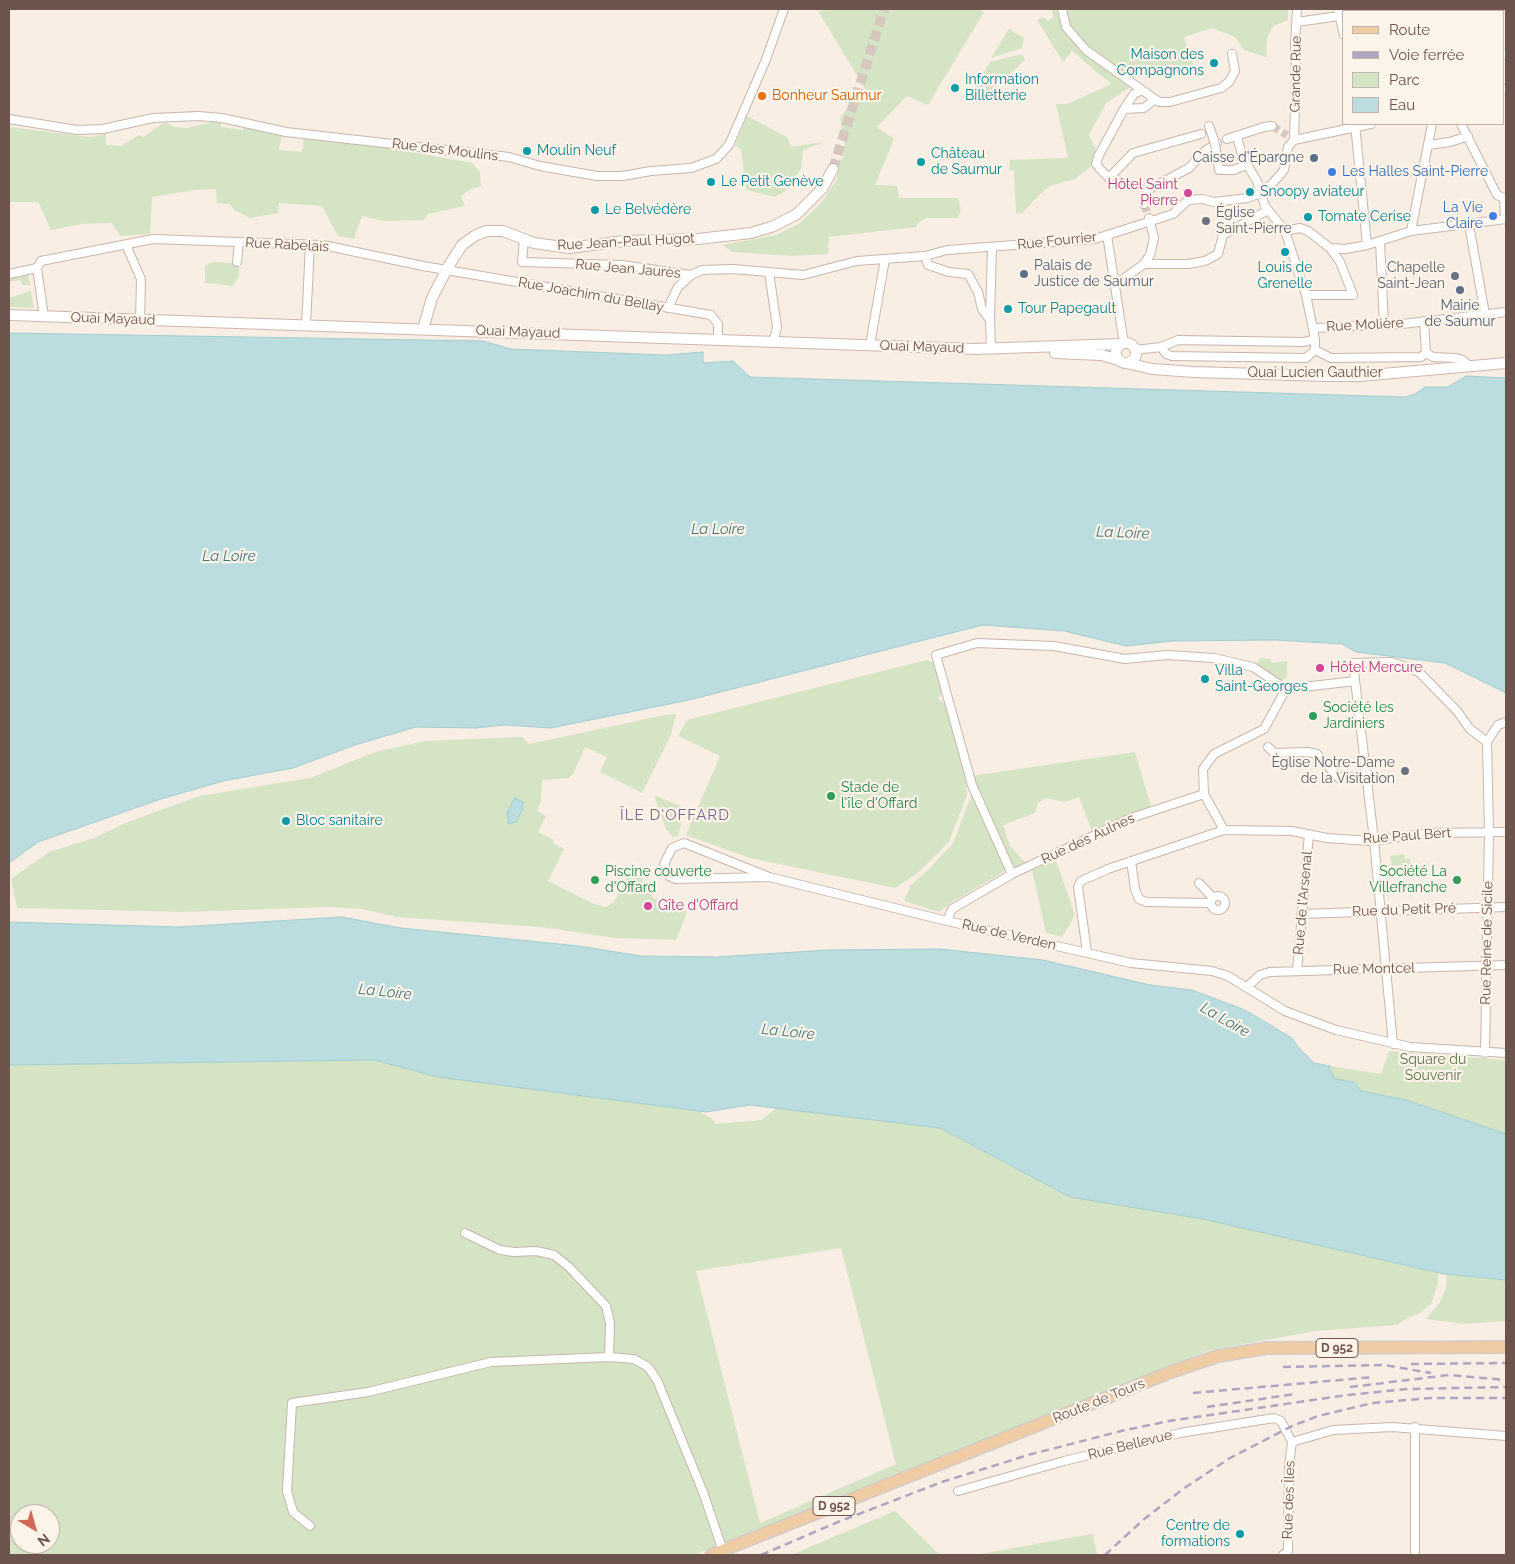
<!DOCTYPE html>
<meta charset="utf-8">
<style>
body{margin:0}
#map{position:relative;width:1515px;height:1564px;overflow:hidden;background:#f9eee4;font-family:Raleway,sans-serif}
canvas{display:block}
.frame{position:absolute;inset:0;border:10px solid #6d554d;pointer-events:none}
.legend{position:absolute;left:1342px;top:10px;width:162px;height:115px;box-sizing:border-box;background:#fcf3e9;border:1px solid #c3b4ab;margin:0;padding:6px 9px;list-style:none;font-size:15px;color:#6d554d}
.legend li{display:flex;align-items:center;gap:10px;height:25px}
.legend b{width:25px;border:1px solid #c3b4ab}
.north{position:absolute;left:10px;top:1504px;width:50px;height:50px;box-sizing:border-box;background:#fcf3e9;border:1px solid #c3b4ab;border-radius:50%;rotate:142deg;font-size:14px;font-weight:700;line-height:20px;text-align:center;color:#6d554d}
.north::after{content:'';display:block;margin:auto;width:18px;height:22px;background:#d36758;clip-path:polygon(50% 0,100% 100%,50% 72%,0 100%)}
</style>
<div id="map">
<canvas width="1515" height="1564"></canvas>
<div class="frame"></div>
<ul class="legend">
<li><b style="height:6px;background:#efcca4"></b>Route</li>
<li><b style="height:6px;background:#b0a4c0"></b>Voie ferrée</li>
<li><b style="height:14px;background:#d4e4c4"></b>Parc</li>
<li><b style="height:14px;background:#bbdddf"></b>Eau</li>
</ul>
<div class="north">N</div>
</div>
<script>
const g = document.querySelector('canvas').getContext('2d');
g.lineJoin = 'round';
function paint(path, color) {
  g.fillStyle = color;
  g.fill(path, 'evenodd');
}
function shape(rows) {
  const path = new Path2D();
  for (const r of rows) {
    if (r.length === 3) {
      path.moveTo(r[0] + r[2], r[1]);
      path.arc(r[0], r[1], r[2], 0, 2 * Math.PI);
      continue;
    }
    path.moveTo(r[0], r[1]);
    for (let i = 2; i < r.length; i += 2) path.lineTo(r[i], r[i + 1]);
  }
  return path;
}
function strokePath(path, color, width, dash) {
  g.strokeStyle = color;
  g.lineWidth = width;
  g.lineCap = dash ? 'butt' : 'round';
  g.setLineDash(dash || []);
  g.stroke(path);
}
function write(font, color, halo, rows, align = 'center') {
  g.font = font + ' Raleway,sans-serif';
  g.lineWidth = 4.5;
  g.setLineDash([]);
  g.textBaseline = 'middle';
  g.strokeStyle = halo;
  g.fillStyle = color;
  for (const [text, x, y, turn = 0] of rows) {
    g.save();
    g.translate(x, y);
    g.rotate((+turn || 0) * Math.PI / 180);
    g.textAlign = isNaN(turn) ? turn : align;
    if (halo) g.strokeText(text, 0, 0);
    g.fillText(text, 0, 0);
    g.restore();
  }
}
paint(shape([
 [836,9,978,9,984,12,928,105,907,96,877,127,894,139,875,185,897,186,899,198,958,198,961,210,958,218,926,218,918,223,916,227,829,237,828,254,792,256,733,252,722,245,776,235,800,223,822,202,837,179,839,162,843,158,845,148,840,119,845,111,867,92,818,11],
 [1052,9,1288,9,1288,20,1273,26,1267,38,1266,57,1244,50,1235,37,1212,28,1184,37,1193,65,1131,78,1129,88,1106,103,1089,135,1096,149,1091,166,1075,179,1050,186,1039,195,1022,213,1016,213,1014,171,1009,170,1010,160,1068,158,1056,104,1068,104,1111,84,1072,51,1063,62,1037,20,1043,17,1048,21,1053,18],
 [1009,29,1024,38,1022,48,991,58],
 [1022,54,1025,60,979,103,968,99,990,62],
 [747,116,787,137,791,147,824,142,803,150,801,169,784,192,775,197,746,190,741,149,735,146],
 [221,120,221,127,243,130,243,124,282,135,279,150,302,152,304,137,384,147,472,163,480,172,481,186,469,190,461,196,465,206,428,214,424,220,383,221,362,216,354,239,338,236,322,206,279,203,278,213,250,218,234,210,230,204,217,203,216,189,195,190,152,197,150,234,120,236,112,223,81,224,51,230,38,202,9,202,9,127,90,137,106,134,106,145,121,146,139,135,143,137,165,122,174,127,187,128],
 [212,262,239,263,239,276,233,286,205,283,205,266],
 [28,274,30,285,22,285,20,280,9,282,9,277],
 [31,291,34,308,9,307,9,298],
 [1260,658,1270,659,1272,663,1287,661,1287,678,1281,680,1256,665],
 [927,660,934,663,943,692,938,698,946,705,966,778,967,795,949,842,919,872,895,888,750,858,686,835,720,756,678,736,687,720],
 [676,714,671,735,642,793,600,772,607,757,585,747,573,774,569,778,542,780,541,801,537,811,546,816,538,832,554,840,553,843,564,849,548,881,594,904,606,907,614,902,628,875,640,870,643,883,646,882,653,898,687,912,676,940,615,938,541,927,397,917,362,909,330,907,183,912,18,908,16,903,11,879,49,852,94,838,123,824,199,796,310,778,375,752,425,741,522,737,529,744,665,715],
 [1135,752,1151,806,1092,831,1079,797,1065,802,1046,798,1038,803,1035,813,1003,825,1010,846,1026,863,1014,868,971,776],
 [972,794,1005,863,1005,871,952,902,939,912,904,901,911,885,929,869,953,843],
 [654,795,685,808,678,836,673,837,666,829],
 [1404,854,1405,859,1410,859,1411,864,1392,866,1390,856],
 [1055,858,1075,915,1062,937,1046,933,1032,870],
 [1389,1051,1506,1060,1506,1134,1406,1100,1361,1091,1354,1083,1335,1079,1329,1068,1330,1066,1381,1074],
 [374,1060,438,1077,698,1111,711,1118,716,1124,761,1120,777,1108,940,1128,1070,1197,1203,1219,1438,1273,1438,1283,1431,1304,1420,1313,1404,1320,1397,1325,1315,1331,1211,1350,694,1555,9,1555,9,1065],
 [841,1248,896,1464,760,1523,696,1271],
 [20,1514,50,1514,50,1544,20,1544],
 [1447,1275,1506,1280,1506,1321,1465,1324,1426,1319,1440,1302,1446,1288],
 [895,1511,940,1555,791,1555,831,1538],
 [1093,1534,1097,1555,976,1555,1058,1540]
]), '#d4e4c4');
const water = shape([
 [9,333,483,341,511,349,666,355,703,352,703,363,733,361,750,377,1405,397,1415,394,1425,387,1448,387,1466,376,1506,378,1506,693,1445,663,1356,652,1342,644,1275,640,1173,641,1126,646,1064,631,983,625,689,700,551,728,504,725,476,728,416,727,355,745,293,768,223,781,158,800,38,842,9,863,9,333],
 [515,798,523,802,523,809,516,822,509,824,507,813,515,798],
 [341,917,401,928,579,946,640,956,716,957,828,950,940,949,1043,960,1150,985,1192,990,1245,1010,1292,1038,1298,1047,1314,1063,1330,1066,1329,1068,1335,1079,1354,1082,1361,1091,1406,1100,1506,1134,1506,1280,1444,1274,1203,1219,1070,1197,940,1128,750,1105,706,1112,438,1077,374,1060,9,1065,9,922,179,927,341,917]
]);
paint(water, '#bbdddf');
strokePath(water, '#a3cdcf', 1);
strokePath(shape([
 [1272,126,1287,135],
 [1144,204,1149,218]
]), '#d6c8be', 8, [8, 4]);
strokePath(shape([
 [833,169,884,9]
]), '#d6c8be', 10, [10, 5]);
const street = shape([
 [1062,9,1066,27,1086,50,1159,102,1170,102,1221,88,1229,82,1235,71,1232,54],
 [1338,9,1344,35],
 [1478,9,1479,11],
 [1400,11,1400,9],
 [1297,22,1339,16],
 [1504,53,1506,55],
 [1504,90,1506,89],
 [1124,109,1134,94,1142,90],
 [9,119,77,130,103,129,153,118,199,116,222,118,286,132,509,157,540,166,597,176,622,176,651,171,691,168,716,159,729,145,765,62,784,9],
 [1355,124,1367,245],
 [1461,124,1497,195,1504,198,1505,219],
 [1209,126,1214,140],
 [1227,139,1264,127,1272,126],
 [1294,140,1296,76,1295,44,1297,9],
 [1294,140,1371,124],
 [1428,145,1450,142,1468,136],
 [1216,150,1219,170,1233,170,1247,165],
 [1101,170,1096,164,1098,157,1124,109,1144,108,1155,99],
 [1103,172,1109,178,1133,153,1201,134],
 [1144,204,1146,194,1151,188,1189,168,1205,151,1217,143],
 [1469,225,1485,314],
 [1285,231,1300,228,1308,231,1330,248,1345,249,1367,245,1411,231,1506,219],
 [1411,231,1432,124],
 [1107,235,1124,344],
 [524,240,522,262,622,265,691,275],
 [1380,241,1384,325],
 [126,245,141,279,140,320],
 [925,256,928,265,949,272,968,274,978,292,982,309,990,320],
 [237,262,239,242],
 [1144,264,1188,264,1205,261,1218,254,1223,235,1268,210],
 [37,268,44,317],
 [769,272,777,327,774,340],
 [9,274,37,268,41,261,153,239,323,245,423,266,711,315,718,324,718,338],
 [1115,285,1144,264,1150,255,1154,238,1149,218],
 [1306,295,1353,295,1340,262,1330,248],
 [668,308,678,287,691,275,702,270,733,269,803,275,857,261,925,256,947,250,1095,239,1173,214,1188,200,1202,199,1214,202,1248,198,1260,193,1272,184,1284,170,1288,147,1294,140],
 [1424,321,1426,353],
 [306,325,310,244],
 [1314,328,1402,324,1506,312],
 [870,345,885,259],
 [1161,347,1166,354,1172,356,1306,358,1315,350,1315,339],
 [991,349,990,320,992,247],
 [1135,350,1161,347,1178,340,1304,342,1315,339,1306,295,1285,231,1265,206,1257,181,1243,158,1237,137],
 [1315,350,1331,358,1421,357,1426,353],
 [1426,353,1433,357,1456,358,1463,360,1469,366],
 [1286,689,1355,681],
 [1487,742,1498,725,1506,722],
 [1268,747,1274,753,1308,752,1317,754,1339,778,1366,777],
 [1224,830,1204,794,1203,769,1214,754,1264,729,1286,689],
 [1131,861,1135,889,1139,899,1146,902,1210,903],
 [1012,874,972,785,936,655,977,643,1054,646,1125,659,1167,655,1214,658,1253,667,1286,689],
 [769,877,675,879,669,876,664,864,672,848,684,843,769,877,947,921,1131,963,1212,971,1228,976,1285,1011,1336,1030,1410,1047,1506,1053],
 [1199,883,1213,898],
 [1218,903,7],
 [1301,914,1506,907],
 [947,921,952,909,1012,874,1131,818,1204,794],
 [1087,952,1078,887,1081,881,1108,869,1224,830,1292,831,1327,838,1369,841,1428,833,1506,832],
 [1297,971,1309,834],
 [1247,987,1260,975,1270,972,1506,965],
 [1393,1044,1374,840,1353,663,1392,662,1419,672,1457,711,1470,729,1487,742],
 [1485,1053,1489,833,1487,742],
 [465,1233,500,1250,514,1252,536,1251,554,1255,569,1267,606,1306,610,1323,609,1357],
 [1292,1442,1333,1430,1392,1427,1506,1436],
 [958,1491,1064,1461,1180,1433,1274,1418,1281,1421,1292,1442,1289,1466,1288,1551,1283,1555],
 [310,1526,293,1512,287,1491,292,1403,368,1392,491,1362,609,1357,634,1359,648,1367,657,1380,703,1492,723,1551],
 [1415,1555,1415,1427]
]);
const secondary = shape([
 [9,315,975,349,1122,344],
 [423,329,432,298,448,267,462,245,476,235,487,231,503,231,534,243,569,248,624,241,698,239,751,233,774,226,797,214,822,189,833,169],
 [1126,353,10],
 [1055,353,1102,355,1118,360],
 [1126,363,1152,369,1194,372,1326,376,1360,376,1506,363]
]);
const primary = shape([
 [711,1555,1171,1372,1218,1356,1267,1348,1506,1347]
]);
strokePath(street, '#c8b6ac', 10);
strokePath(secondary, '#cdb7ac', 12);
strokePath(primary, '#d3ccca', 14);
strokePath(street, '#fff', 8);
strokePath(secondary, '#fff', 10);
strokePath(primary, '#efcca4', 11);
strokePath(shape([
 [1411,1364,1506,1363],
 [1283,1367,1384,1365,1431,1373],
 [1350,1387,1449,1375,1506,1380],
 [1193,1393,1374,1377],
 [1207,1407,1295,1394],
 [761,1555,838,1522,942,1482,1028,1455,1121,1431,1169,1421,1347,1395,1408,1389,1506,1387],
 [1105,1555,1143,1520,1183,1489,1230,1458,1292,1426,1318,1416,1373,1403,1430,1398,1506,1398]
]), '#b0a4c0', 2.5, [8, 5]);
const streetBridge = shape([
 [1214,140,1216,150]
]);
strokePath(streetBridge, '#c8b6ac', 10, []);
strokePath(streetBridge, '#fff', 8);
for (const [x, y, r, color] of [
 [1214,63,5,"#0f9aa8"],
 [955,88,5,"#0f9aa8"],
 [762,96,5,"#e8710a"],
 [527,151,5,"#0f9aa8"],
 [1314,158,5,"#5c6f8a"],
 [921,162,5,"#0f9aa8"],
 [1332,172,5,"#3f7fe0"],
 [711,182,5,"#0f9aa8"],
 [1250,192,5,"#0f9aa8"],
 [1188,193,5,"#d1479c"],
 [595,210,5,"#0f9aa8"],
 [1493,216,5,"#3f7fe0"],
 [1308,217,5,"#0f9aa8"],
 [1206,221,5,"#6b7280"],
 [1285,252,5,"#0f9aa8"],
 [1024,274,5,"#5c6f8a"],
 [1455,276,5,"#6b7280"],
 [1460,290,5,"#5c6f8a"],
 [1008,309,5,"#0f9aa8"],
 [1320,668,5,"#d1479c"],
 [1205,679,5,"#0f9aa8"],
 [1313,716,5,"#2e9e5b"],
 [1405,771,5,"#6b7280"],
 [831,796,5,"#2e9e5b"],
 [286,821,5,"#0f9aa8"],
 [595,880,5,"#2e9e5b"],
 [1457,880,5,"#2e9e5b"],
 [648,906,5,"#d1479c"],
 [1240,1534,5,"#0f9aa8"]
]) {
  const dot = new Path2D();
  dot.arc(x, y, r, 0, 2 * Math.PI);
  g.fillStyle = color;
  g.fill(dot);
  strokePath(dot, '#fcf3e9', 2);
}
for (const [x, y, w] of [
 [1337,1348,42],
 [834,1506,42]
]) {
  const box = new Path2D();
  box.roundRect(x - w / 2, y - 9.5, w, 19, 4);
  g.fillStyle = '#fcf3e9';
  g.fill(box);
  strokePath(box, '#6d554d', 1);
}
write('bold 12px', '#6d554d', null, [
 ["D 952",1337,1348],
 ["D 952",834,1506]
]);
write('14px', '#0d838f', '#fcf3e9', [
 ["Maison des",1204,55,"right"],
 ["Compagnons",1204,71,"right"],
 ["Information",965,80],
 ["Billetterie",965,96],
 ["Moulin Neuf",537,151],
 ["Château",931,154],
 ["de Saumur",931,170],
 ["Le Petit Genève",721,182],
 ["Snoopy aviateur",1260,192],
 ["Le Belvédère",605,210],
 ["Tomate Cerise",1318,217],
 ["Louis de",1285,268,"center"],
 ["Grenelle",1285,284,"center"],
 ["Tour Papegault",1018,309],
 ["Villa",1215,671],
 ["Saint-Georges",1215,687],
 ["Bloc sanitaire",296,821],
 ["Centre de",1230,1526,"right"],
 ["formations",1230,1542,"right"]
], 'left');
write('14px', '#6d554d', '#fcf3e9', [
 ["Grande Rue",1296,74,-89],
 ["Rue des Moulins",445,150,7],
 ["Rue Fourrier",1057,241,-6],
 ["Rue Jean-Paul Hugot",626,242,-3],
 ["Rue Rabelais",287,245,3],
 ["Rue Jean Jaurès",628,269,5],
 ["Rue Joachim du Bellay",591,295,10],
 ["Quai Mayaud",113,319,2],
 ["Rue Molière",1365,325,-3],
 ["Quai Mayaud",518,332,2],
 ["Quai Mayaud",922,347,2],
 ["Quai Lucien Gauthier",1315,373],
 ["Rue Paul Bert",1407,836,-4],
 ["Rue des Aulnes",1088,839,-25],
 ["Rue de l'Arsenal",1303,903,-85],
 ["Rue du Petit Pré",1404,910,-2],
 ["Rue de Verden",1009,935,13],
 ["Rue Reine de Sicile",1487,943,-89],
 ["Rue Montcel",1374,969,-1],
 ["Route de Tours",1099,1401,-22],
 ["Rue Bellevue",1130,1445,-14],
 ["Rue des Îles",1289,1500,-88]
]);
write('14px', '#c56008', '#fcf3e9', [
 ["Bonheur Saumur",772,96]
], 'left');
write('14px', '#4e5e75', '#fcf3e9', [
 ["Caisse d'Épargne",1304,158],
 ["Palais de",1034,266,"left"],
 ["Justice de Saumur",1034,282,"left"],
 ["Mairie",1460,306,"center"],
 ["de Saumur",1460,322,"center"]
], 'right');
write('14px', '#366cbe', '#fcf3e9', [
 ["Les Halles Saint-Pierre",1342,172],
 ["La Vie",1483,208,"right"],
 ["Claire",1483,224,"right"]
], 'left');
write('14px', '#b23c85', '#fcf3e9', [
 ["Hôtel Saint",1178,185,"right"],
 ["Pierre",1178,201,"right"],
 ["Hôtel Mercure",1330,668],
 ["Gîte d'Offard",658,906]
], 'left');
write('14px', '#5b616d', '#fcf3e9', [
 ["Église",1216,213,"left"],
 ["Saint-Pierre",1216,229,"left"],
 ["Chapelle",1445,268],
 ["Saint-Jean",1445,284],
 ["Église Notre-Dame",1395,763],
 ["de la Visitation",1395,779]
], 'right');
write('14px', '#27864d', '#fcf3e9', [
 ["Société les",1323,708],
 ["Jardiniers",1323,724],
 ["Stade de",841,788],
 ["l'île d'Offard",841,804],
 ["Piscine couverte",605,872],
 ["d'Offard",605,888],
 ["Société La",1447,872,"right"],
 ["Villefranche",1447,888,"right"]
], 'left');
write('14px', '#5c774a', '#fcf3e9', [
 ["Square du",1433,1060],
 ["Souvenir",1433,1076]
]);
write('italic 15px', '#477477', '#fcf3e9', [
 ["La Loire",718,529],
 ["La Loire",1123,533,2],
 ["La Loire",229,556],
 ["La Loire",385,992,6],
 ["La Loire",1225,1020,30],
 ["La Loire",788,1032,6]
]);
g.letterSpacing = '1px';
write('15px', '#7a658a', '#fcf3e9', [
 ["ÎLE D'OFFARD",675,815]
]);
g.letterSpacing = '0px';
</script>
